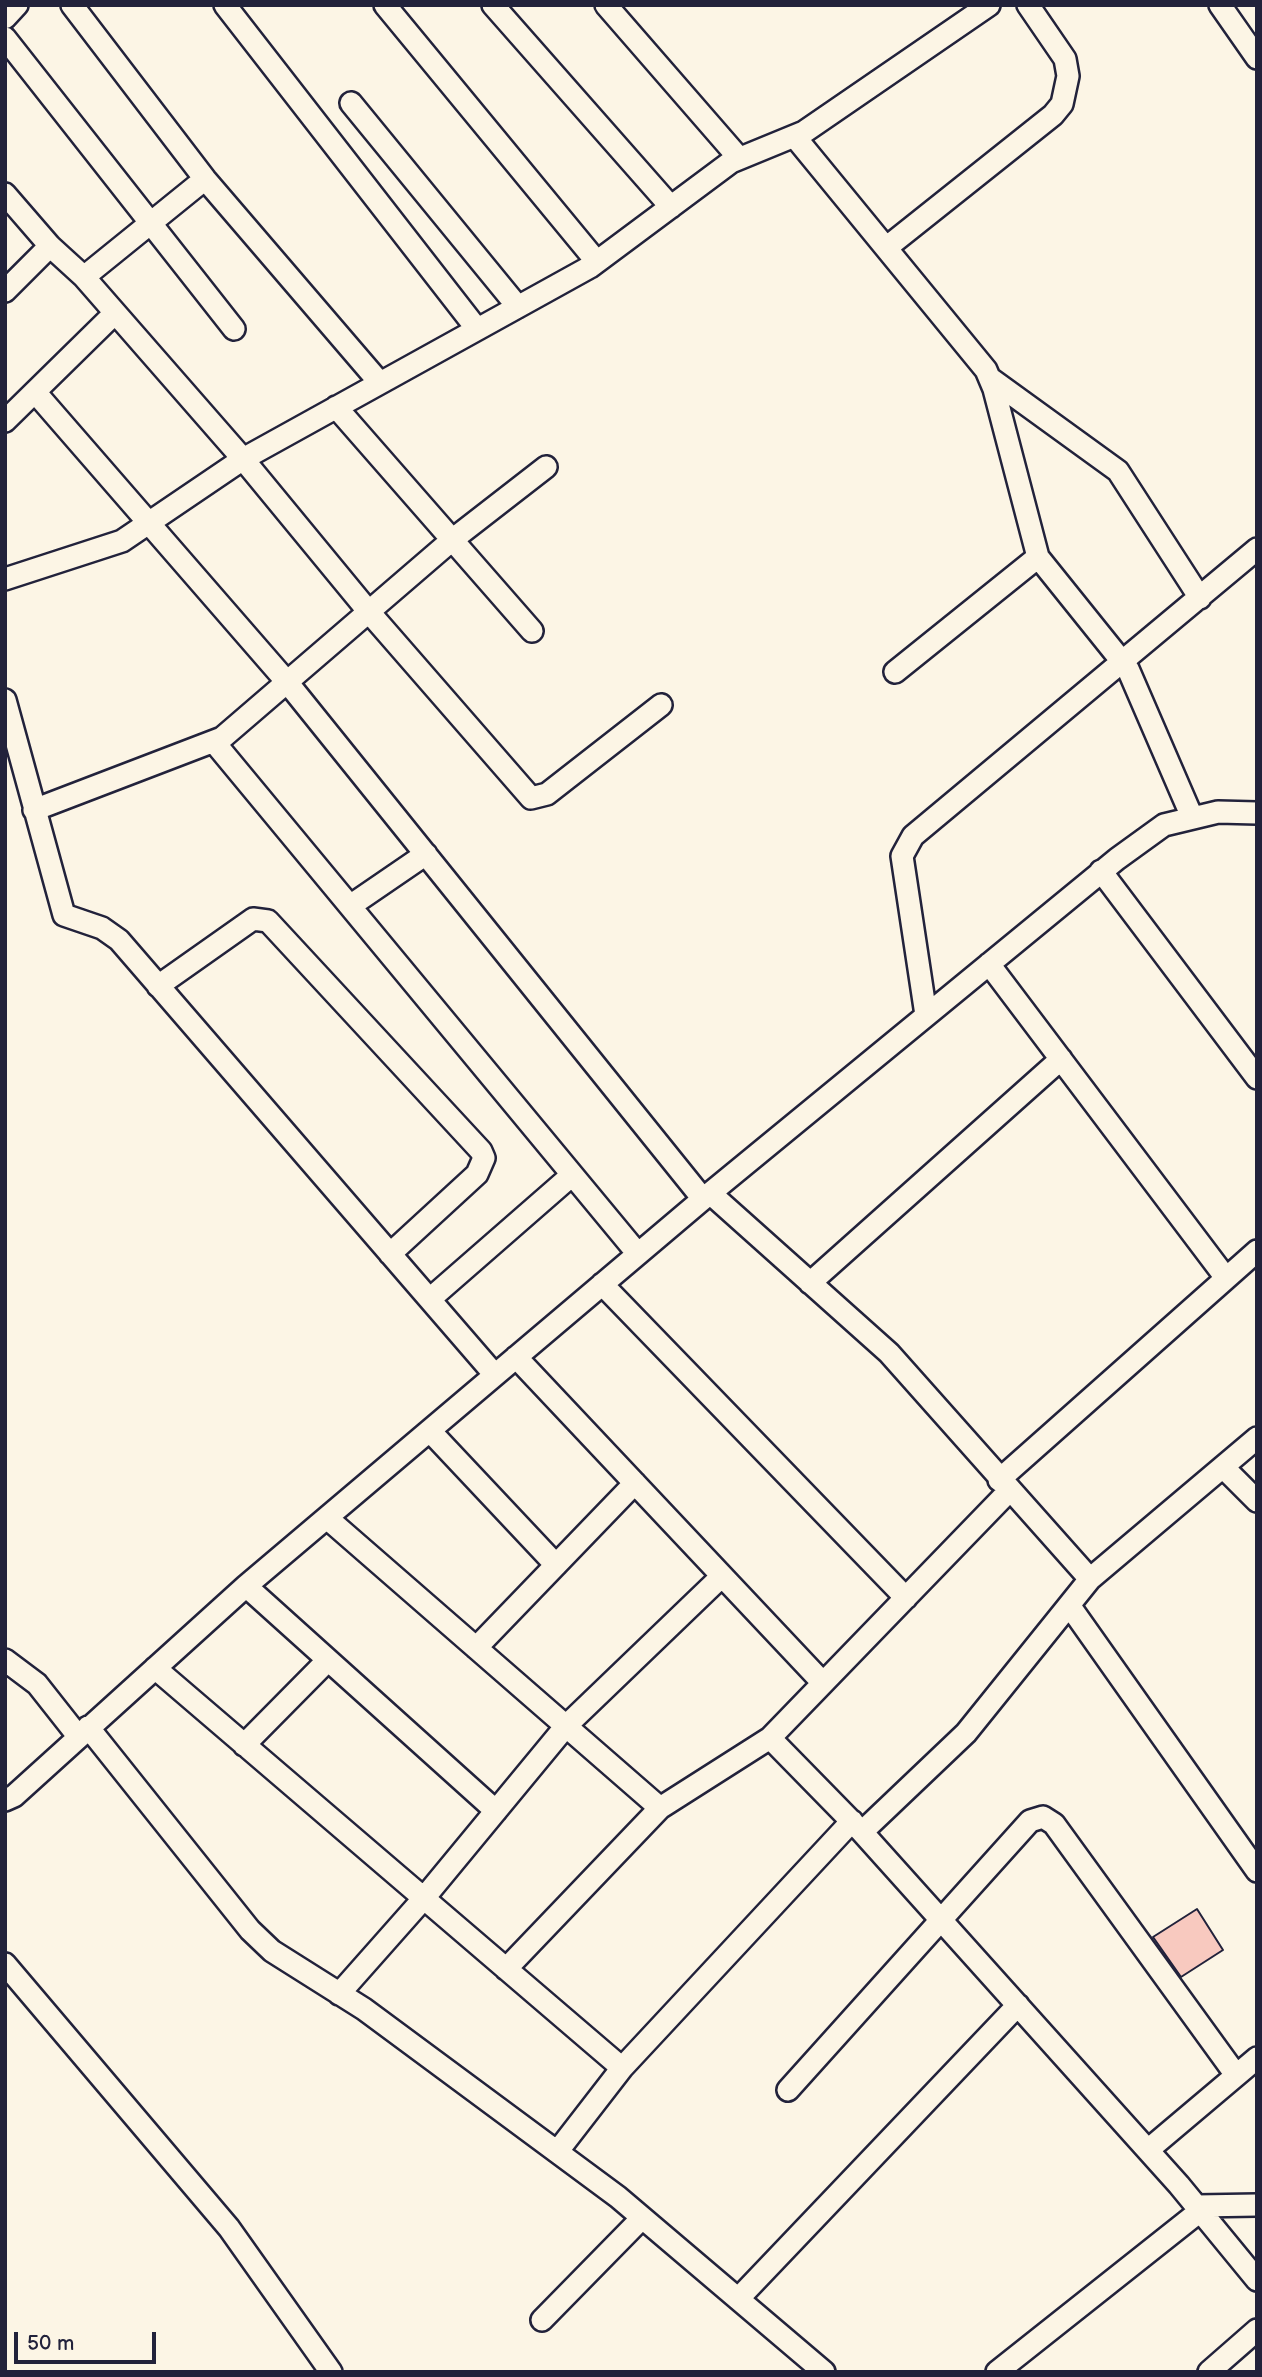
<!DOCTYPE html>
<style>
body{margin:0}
#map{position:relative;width:1262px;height:2377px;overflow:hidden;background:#fcf5e5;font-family:"Balsamiq Sans",sans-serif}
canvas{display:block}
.frame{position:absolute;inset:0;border:7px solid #22223b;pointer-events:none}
.scale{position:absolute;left:14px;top:2332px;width:142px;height:32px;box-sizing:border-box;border:4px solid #22223b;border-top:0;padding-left:9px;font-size:21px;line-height:24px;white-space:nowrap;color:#22223b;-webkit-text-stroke:5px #fcf5e5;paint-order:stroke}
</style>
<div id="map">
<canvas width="1262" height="2377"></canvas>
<div class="frame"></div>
<div class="scale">50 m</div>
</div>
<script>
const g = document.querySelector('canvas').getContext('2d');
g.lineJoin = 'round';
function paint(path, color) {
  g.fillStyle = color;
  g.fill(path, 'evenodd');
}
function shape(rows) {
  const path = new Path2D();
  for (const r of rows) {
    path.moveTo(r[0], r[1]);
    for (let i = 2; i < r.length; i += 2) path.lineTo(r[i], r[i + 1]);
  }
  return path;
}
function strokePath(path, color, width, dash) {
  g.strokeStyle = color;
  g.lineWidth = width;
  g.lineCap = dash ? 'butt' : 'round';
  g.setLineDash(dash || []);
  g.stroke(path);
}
const building = shape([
 [1197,1909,1223,1950,1181,1977,1153,1937,1197,1909]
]);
paint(building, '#f8c9bf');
strokePath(building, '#22223b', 2);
const minor = shape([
 [72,5,205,179,380,383],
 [225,5,477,329],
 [385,5,597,262],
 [493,5,671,207],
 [606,5,739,158],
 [1220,5,1257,58],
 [5,18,17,5],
 [5,38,234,329],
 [351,103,518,307],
 [795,137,986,370,994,389,1038,557,1128,669,1192,817],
 [5,194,50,246,84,277,243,459,369,612,531,798,547,794,661,705],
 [886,248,1053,115,1062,104,1068,76,1065,59,1028,5],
 [84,277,205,179],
 [5,291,50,246],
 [991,379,1118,471,1200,598],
 [35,392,287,682,703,1199],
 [336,407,532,631],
 [5,421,115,313],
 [5,579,122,541,243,459,590,267,731,162,804,132,989,5],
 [895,672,1038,557],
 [5,700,64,915,102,928,119,940,495,1375],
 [214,742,638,1254],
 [34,810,222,738,452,540,546,467],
 [1101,871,1257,1078],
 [350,906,426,854],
 [989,964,1226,1278],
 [158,986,253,919,268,921,481,1151,484,1158,477,1174,390,1254],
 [926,1015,902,856,913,836,1257,549],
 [810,1283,1061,1059],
 [602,1284,906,1598],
 [430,1299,572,1175],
 [516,1357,823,1683],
 [430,1431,556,1565],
 [1223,1467,1257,1501],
 [999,1480,1257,1251],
 [327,1518,660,1808,770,1738,862,1832,966,1733,1090,1579,889,1353,710,1193],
 [1090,1579,1257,1438],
 [246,1586,496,1811],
 [1069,1605,1257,1871],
 [476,1648,635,1483],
 [5,1660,37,1684,78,1736],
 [155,1668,622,2068],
 [88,1727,250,1930,272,1951,364,2009,618,2197,824,2372],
 [770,1738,1009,1491],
 [244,1745,328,1660],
 [5,1800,14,1796,246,1586,703,1199,1117,859,1164,825,1218,812,1257,813],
 [862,1832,1179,2185,1257,2280],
 [5,1964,229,2228,331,2372],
 [506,1969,660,1808],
 [339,1994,424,1898,566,1726,722,1576],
 [788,2090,1030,1821,1043,1817,1054,1824,1236,2075],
 [1148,2150,1257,2058],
 [557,2152,622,2068,852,1821],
 [1197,2206,1257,2205],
 [738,2299,1018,2005],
 [542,2320,642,2218],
 [997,2372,1200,2211],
 [1209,2372,1257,2330]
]);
strokePath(minor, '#22223b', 26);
strokePath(minor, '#fcf5e5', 21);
</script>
